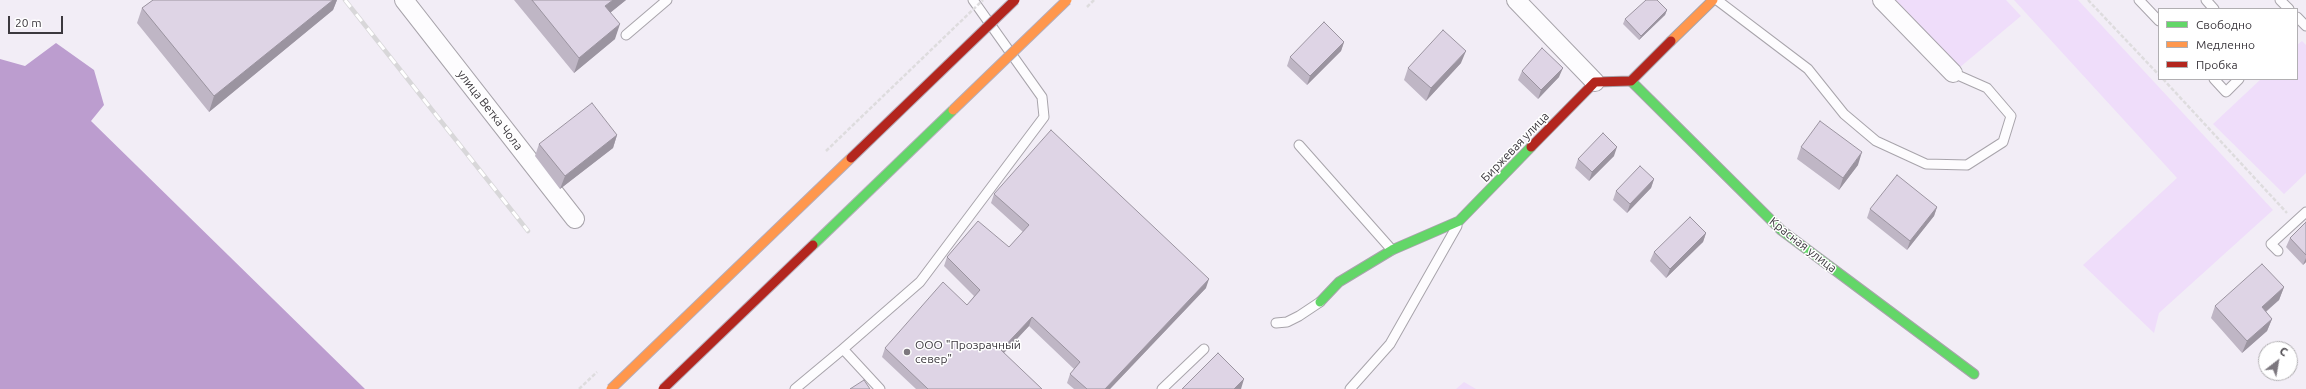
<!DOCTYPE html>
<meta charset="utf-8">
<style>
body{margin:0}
#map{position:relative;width:2306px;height:389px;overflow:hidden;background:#f2edf6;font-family:Ubuntu,sans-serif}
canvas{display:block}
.legend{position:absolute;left:2158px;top:8px;width:140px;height:72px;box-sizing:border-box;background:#fff;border:1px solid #b1afb2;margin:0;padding:5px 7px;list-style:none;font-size:12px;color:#3c383e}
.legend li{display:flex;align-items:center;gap:8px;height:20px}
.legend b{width:20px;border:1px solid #b1afb2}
.north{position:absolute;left:2258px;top:341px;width:40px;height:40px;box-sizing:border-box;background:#fff;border:1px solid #b1afb2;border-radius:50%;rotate:31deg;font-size:11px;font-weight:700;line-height:16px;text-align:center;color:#3c383e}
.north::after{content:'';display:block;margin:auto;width:14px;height:18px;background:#7c777e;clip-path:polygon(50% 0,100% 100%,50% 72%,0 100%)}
.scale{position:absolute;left:8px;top:16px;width:55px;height:18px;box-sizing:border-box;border:2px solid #3c383e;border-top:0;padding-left:5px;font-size:12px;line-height:14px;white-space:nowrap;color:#3c383e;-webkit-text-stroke:3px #fff;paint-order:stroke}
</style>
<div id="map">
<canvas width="2306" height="389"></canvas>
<ul class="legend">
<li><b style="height:5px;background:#63d668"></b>Свободно</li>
<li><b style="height:5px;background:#ff974d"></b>Медленно</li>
<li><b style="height:5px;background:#b3261e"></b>Пробка</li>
</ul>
<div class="north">С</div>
<div class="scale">20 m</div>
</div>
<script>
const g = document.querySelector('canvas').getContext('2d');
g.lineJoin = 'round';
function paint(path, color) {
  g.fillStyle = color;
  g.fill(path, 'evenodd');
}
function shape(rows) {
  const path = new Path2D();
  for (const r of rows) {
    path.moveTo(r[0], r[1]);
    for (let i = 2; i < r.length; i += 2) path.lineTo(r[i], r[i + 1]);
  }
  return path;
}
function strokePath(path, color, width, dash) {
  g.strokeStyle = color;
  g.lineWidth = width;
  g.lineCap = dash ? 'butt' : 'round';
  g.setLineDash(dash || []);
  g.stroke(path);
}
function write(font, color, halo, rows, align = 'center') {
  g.font = font + ' Ubuntu,sans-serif';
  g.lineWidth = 3;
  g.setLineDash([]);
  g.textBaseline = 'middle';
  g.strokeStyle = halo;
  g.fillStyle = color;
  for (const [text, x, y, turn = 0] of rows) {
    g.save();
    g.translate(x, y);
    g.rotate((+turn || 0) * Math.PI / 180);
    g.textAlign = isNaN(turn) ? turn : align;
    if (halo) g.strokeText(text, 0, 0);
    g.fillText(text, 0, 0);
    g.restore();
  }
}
paint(shape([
 [1882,0,2006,0,2021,16,1953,73],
 [2014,0,2078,0,2273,210,2159,313,2154,333,2083,265,2177,178],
 [2302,41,2306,45,2306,173,2284,194,2213,124,2261,79,2297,79,2297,45],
 [1464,382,1476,389,1456,389]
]), '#efddfa');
paint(shape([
 [56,43,94,70,104,105,91,121,365,389,0,389,0,59,25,66]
]), '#bc9dcf');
const lane = shape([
 [1717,0,1808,69,1844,114,1876,141,1926,164,1967,165,2003,142,2011,116,1987,88,1953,73],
 [2139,0,2159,21],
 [2206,0,2214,9],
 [2280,0,2289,9],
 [2297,17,2306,26],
 [626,35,667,0],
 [2214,79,2226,92,2239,79],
 [1299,145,1392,250],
 [2278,251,2271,244,2306,212],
 [1276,323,1287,322,1299,316,1320,302],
 [795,389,843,349],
 [880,389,843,349,920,282,1044,117,1042,97,973,0],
 [1162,389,1204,349],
 [1350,389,1390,344,1457,226]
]);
const street = shape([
 [404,0,575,219],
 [1516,0,1595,82],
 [1882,0,1953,73]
]);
const fast = shape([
 [1631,81,1781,230,1974,374],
 [1320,302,1339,282,1392,250,1459,221,1531,147]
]);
const slow = shape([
 [1671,41,1713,0]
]);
const jam = shape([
 [1531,147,1595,82,1631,81,1671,41]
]);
strokePath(lane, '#a8a4ab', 11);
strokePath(street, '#a8a4ab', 20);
strokePath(fast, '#a8a4ab', 11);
strokePath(slow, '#a8a4ab', 11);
strokePath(jam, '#a8a4ab', 11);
strokePath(shape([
 [2088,0,2159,75],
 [2163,79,2287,213]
]), '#dedcde', 2.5, [4, 2]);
strokePath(lane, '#fdfcfe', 9);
strokePath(street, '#fdfcfe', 18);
strokePath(fast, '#63d668', 9);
strokePath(slow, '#ff974d', 9);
strokePath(jam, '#b3261e', 9);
const rail = shape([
 [345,0,528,231]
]);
strokePath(rail, '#d8d7d9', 4.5);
strokePath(rail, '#fff', 3, [9]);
const fastBridge = shape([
 [813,245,953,110]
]);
const slowBridge = shape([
 [953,110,1067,0],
 [611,389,851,158]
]);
const jamBridge = shape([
 [851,158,1015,0],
 [663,389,813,245]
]);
strokePath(fastBridge, '#b5adba', 11, []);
strokePath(slowBridge, '#b5adba', 11, []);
strokePath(jamBridge, '#b5adba', 11, []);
strokePath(shape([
 [1087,7,1094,0],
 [826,151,983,0],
 [579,389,597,372]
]), '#dedcde', 2.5, [4, 2]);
strokePath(fastBridge, '#63d668', 9);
strokePath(slowBridge, '#ff974d', 9);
strokePath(jamBridge, '#b3261e', 9);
paint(shape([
 [153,0,337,0,333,10,209,112,137,23,142,8],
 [514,0,626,0,611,12,615,39,574,73],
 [1667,10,1665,15,1639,40,1623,24,1625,19],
 [1344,42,1341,51,1307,85,1287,66,1290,57],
 [1461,63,1426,101,1404,80,1408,68],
 [1522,71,1559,77,1538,99,1518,80],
 [617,135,613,148,560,189,535,156,539,144],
 [1801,147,1858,165,1839,190,1797,159],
 [1614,156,1589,181,1575,168,1578,159],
 [1654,179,1651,188,1627,213,1613,200,1616,191],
 [994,194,1206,288,1110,389,1074,389,1067,383,1070,374,1074,369,1029,326,1004,353,1042,389,916,389,882,357,885,348,967,305,974,296,944,266,947,257,1009,247,1023,232,991,203],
 [1937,207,1934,216,1907,250,1867,218,1870,209],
 [2306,222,2306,262,2303,265,2286,247,2290,238],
 [1706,233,1703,242,1666,278,1650,261,1654,252],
 [2284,287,2279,300,2266,312,2272,319,2267,331,2242,353,2211,318,2215,306]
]), '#bfb6c5');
paint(shape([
 [333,0,337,0,333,10,209,112,214,96],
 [613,0,626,0,600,21,605,6],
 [1667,10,1665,15,1639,40,1641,36],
 [620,24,615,39,574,73,579,58],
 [1344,42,1341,51,1307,85,1310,76],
 [1466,51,1461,63,1426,101,1431,88],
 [1563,68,1559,77,1538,99,1541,90],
 [617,135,613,148,560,189,565,176],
 [1617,147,1614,156,1589,181,1592,172],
 [1862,152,1858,165,1839,190,1843,178],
 [1654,179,1651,188,1627,213,1630,204],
 [1937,207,1934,216,1907,250,1910,241],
 [1706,233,1703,242,1666,278,1670,269],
 [2306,258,2306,262,2303,265],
 [1209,279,1206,288,1110,389,1105,389],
 [2284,287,2279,300,2257,319,2262,307],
 [1032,317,1029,326,998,359,1001,350],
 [2272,319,2267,331,2242,353,2247,341],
 [1244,379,1241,389,1234,389]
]), '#9b94a0');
const building = shape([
 [153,0,333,0,214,96,142,8,153,0],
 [532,0,613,0,605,6,620,24,579,58,532,0],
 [1646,0,1657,0,1667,10,1641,36,1625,19,1646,0],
 [1324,22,1344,42,1310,76,1290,57,1324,22],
 [1443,30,1466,51,1431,88,1408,68,1443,30],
 [1542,48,1563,68,1541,90,1522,71,1542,48],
 [592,103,617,135,565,176,539,144,592,103],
 [1820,121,1862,152,1843,178,1801,147,1820,121],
 [1051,130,1209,279,1105,389,1087,389,1070,374,1080,362,1032,317,1001,350,1042,389,928,389,885,348,943,282,967,305,980,290,947,257,978,221,1009,247,1029,225,994,194,1051,130],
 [1603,133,1617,147,1592,172,1578,159,1603,133],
 [1640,166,1654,179,1630,204,1616,191,1640,166],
 [1897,175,1937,207,1910,241,1870,209,1897,175],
 [1690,217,1706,233,1670,269,1654,252,1690,217],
 [2306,222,2306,255,2290,238,2306,222],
 [2262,264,2284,287,2262,307,2272,319,2247,341,2215,306,2262,264],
 [1218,353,1244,379,1234,389,1182,389,1218,353],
 [864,380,870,389,850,389,864,380]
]);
paint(building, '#ded4e5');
strokePath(building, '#9b94a0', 1);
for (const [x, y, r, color] of [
 [907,352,4,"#7c777e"]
]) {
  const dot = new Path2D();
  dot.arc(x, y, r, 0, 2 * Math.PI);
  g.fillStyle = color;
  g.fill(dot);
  strokePath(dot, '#fff', 1.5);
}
write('12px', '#3c383e', '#fff', [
 ["улица Ветка Чола",490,110,52],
 ["Биржевая улица",1515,147,-46],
 ["Красная улица",1803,245,38]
]);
write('12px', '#3c383e', '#fff', [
 ["ООО \"Прозрачный",915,345],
 ["север\"",915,359]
], 'left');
</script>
